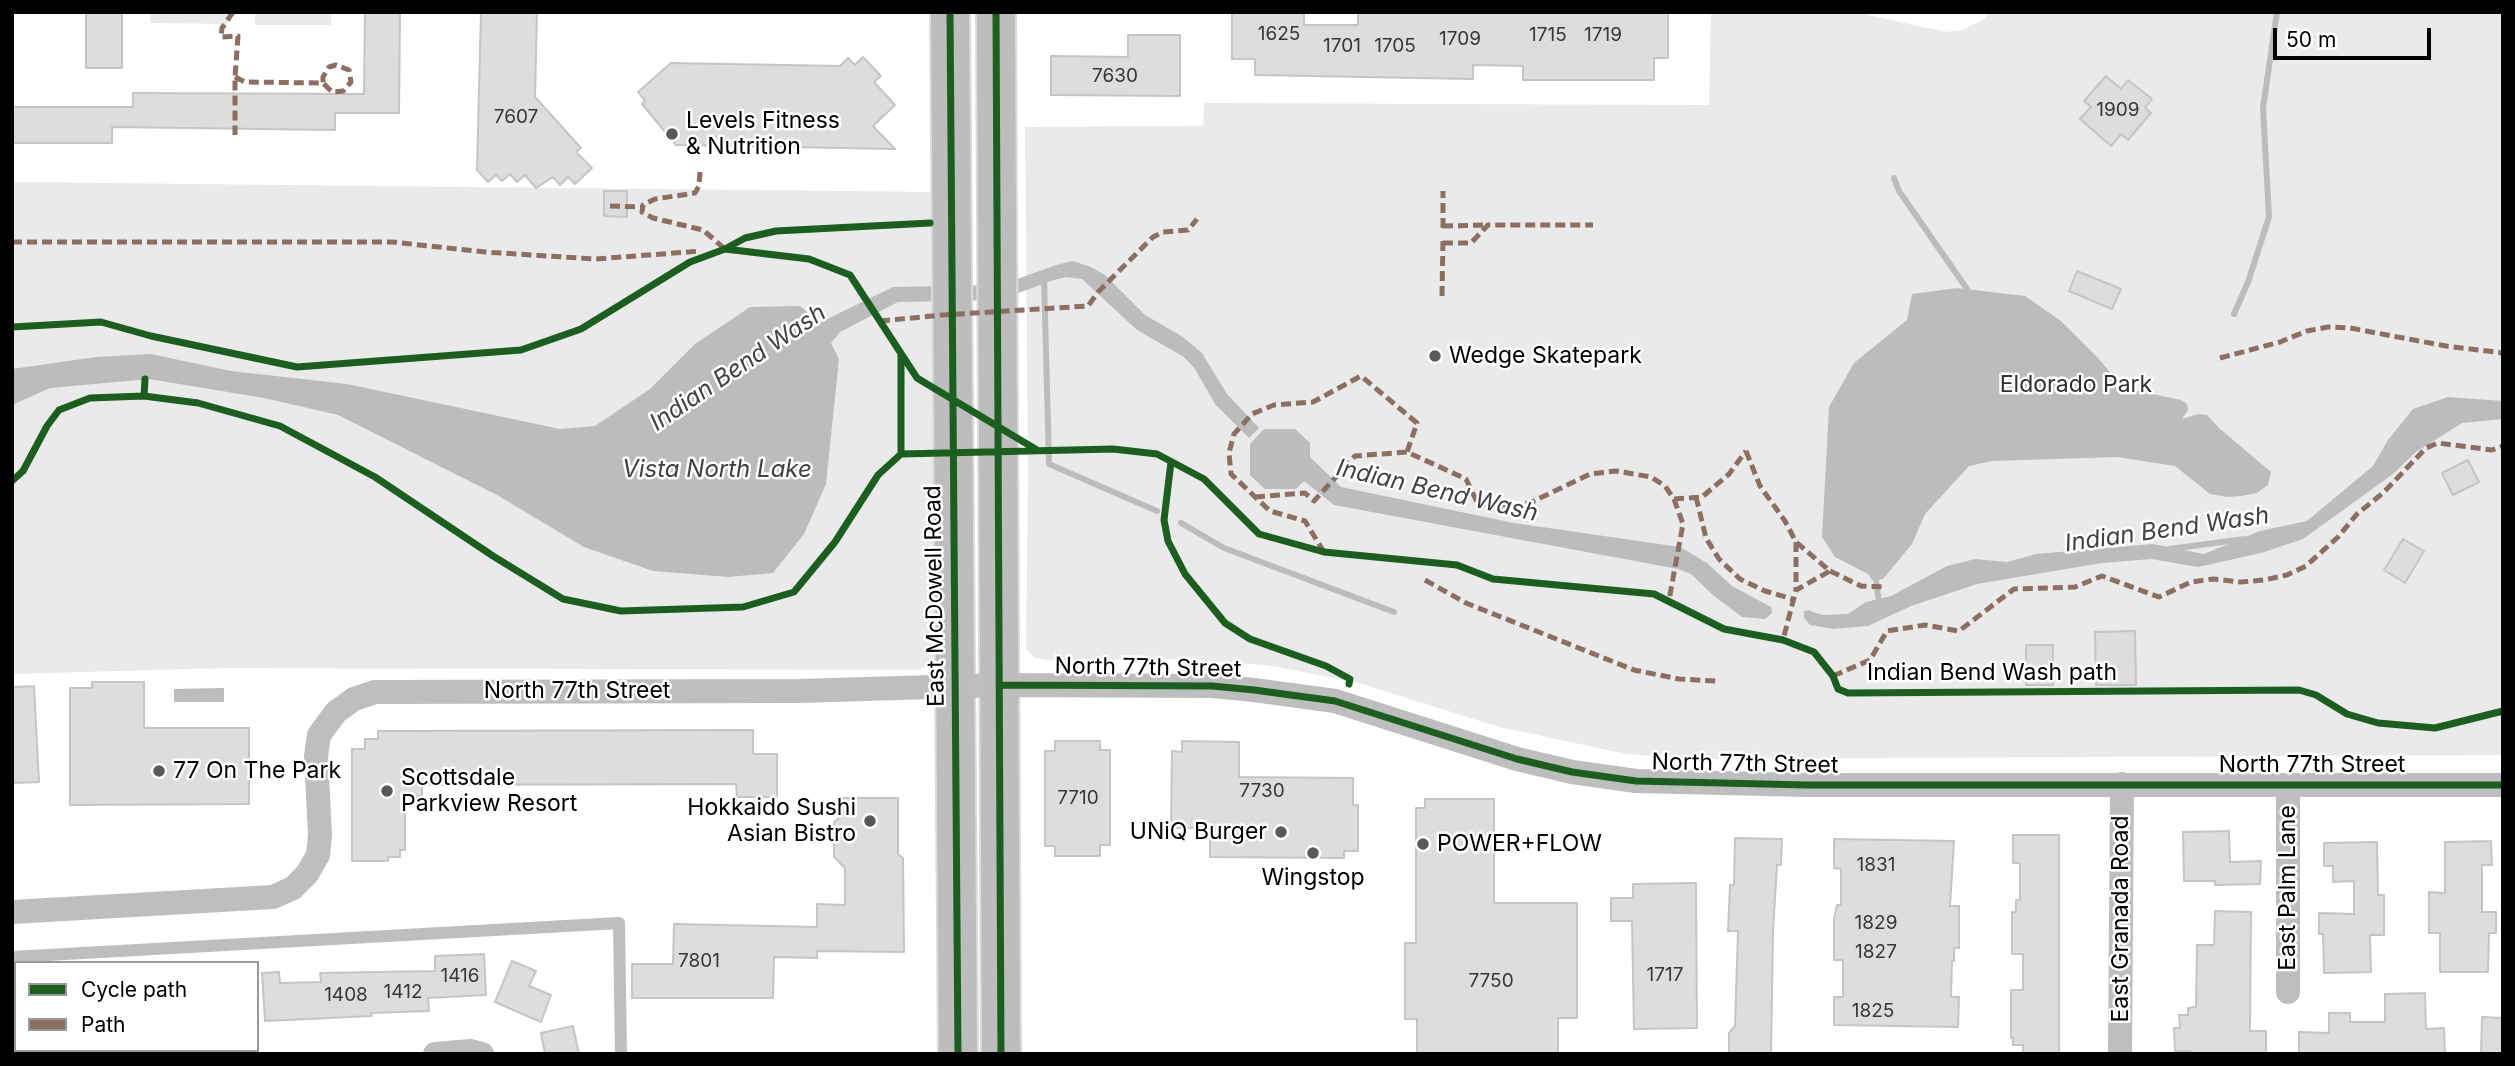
<!DOCTYPE html>
<style>
body{margin:0}
#map{position:relative;width:2515px;height:1066px;overflow:hidden;background:#fff;font-family:Inter,sans-serif}
canvas{display:block}
.frame{position:absolute;inset:0;border:14px solid #000;pointer-events:none}
.legend{position:absolute;left:14px;top:961px;width:245px;height:91px;box-sizing:border-box;background:#fff;border:2px solid #999;margin:0;padding:9px 12px;list-style:none;font-size:21px;color:#000}
.legend li{display:flex;align-items:center;gap:14px;height:35px}
.legend b{width:35px;border:2px solid #999}
.scale{position:absolute;left:2273px;top:28px;width:158px;height:32px;box-sizing:border-box;border:4px solid #000;border-top:0;padding-left:9px;font-size:21px;line-height:24px;white-space:nowrap;color:#000;-webkit-text-stroke:5px #fff;paint-order:stroke}
</style>
<div id="map">
<canvas width="2515" height="1066"></canvas>
<div class="frame"></div>
<ul class="legend">
<li><b style="height:9px;background:#1b5e20"></b>Cycle path</li>
<li><b style="height:9px;background:#8d6e63"></b>Path</li>
</ul>
<div class="scale">50 m</div>
</div>
<script>
const g = document.querySelector('canvas').getContext('2d');
g.lineJoin = 'round';
function paint(path, color) {
  g.fillStyle = color;
  g.fill(path, 'evenodd');
}
function shape(rows) {
  const path = new Path2D();
  for (const r of rows) {
    path.moveTo(r[0], r[1]);
    for (let i = 2; i < r.length; i += 2) path.lineTo(r[i], r[i + 1]);
  }
  return path;
}
function strokePath(path, color, width, dash) {
  g.strokeStyle = color;
  g.lineWidth = width;
  g.lineCap = dash ? 'butt' : 'round';
  g.setLineDash(dash || []);
  g.stroke(path);
}
function write(font, color, halo, rows, align = 'center') {
  g.font = font + ' Inter,sans-serif';
  g.lineWidth = 5;
  g.setLineDash([]);
  g.textBaseline = 'middle';
  g.strokeStyle = halo;
  g.fillStyle = color;
  for (const [text, x, y, turn = 0] of rows) {
    g.save();
    g.translate(x, y);
    g.rotate((+turn || 0) * Math.PI / 180);
    g.textAlign = isNaN(turn) ? turn : align;
    if (halo) g.strokeText(text, 0, 0);
    g.fillText(text, 0, 0);
    g.restore();
  }
}
paint(shape([
 [150,12,227,12,227,24,150,23],
 [255,12,331,12,331,25,255,25],
 [1711,12,1855,12,1946,32,1962,30,1983,20,1989,12,2503,12,2503,755,1696,759,1627,754,1499,727,1356,682,1266,665,1176,659,1049,660,1035,658,1026,649,1028,476,1025,127,1203,126,1204,103,1709,105],
 [12,182,935,192,936,651,932,661,926,667,917,670,227,668,12,674]
]), '#eaeaea');
paint(shape([
 [1073,261,1091,267,1105,275,1145,315,1183,337,1202,353,1227,394,1259,428,1249,438,1215,404,1195,369,1184,357,1137,330,1082,279,1066,277,1054,280,999,300,898,302,840,332,831,343,839,359,826,484,804,534,773,573,728,577,653,571,584,547,497,495,338,415,264,398,149,379,50,388,12,405,12,369,96,357,151,354,231,371,347,384,560,429,595,426,650,389,695,344,750,307,800,306,819,323,893,287,1001,285,1056,265],
 [1957,288,2025,296,2061,321,2097,357,2124,388,2181,400,2187,404,2188,410,2182,419,2198,414,2207,415,2219,428,2271,472,2268,485,2257,493,2241,496,2227,497,2210,494,2175,466,2117,457,1992,461,1969,466,1925,514,1912,544,1883,579,1872,580,1868,574,1835,557,1822,537,1829,407,1854,363,1907,320,1912,294],
 [2448,397,2503,401,2503,419,2462,423,2416,452,2393,474,2303,539,2261,553,2198,567,2151,559,2102,563,1977,584,1911,606,1868,626,1833,629,1810,625,1804,618,1804,611,1808,610,1822,615,1848,614,1866,602,1891,596,1947,566,1975,559,2007,562,2036,554,2153,544,2204,554,2260,531,2307,521,2373,466,2388,440,2413,409],
 [1264,429,1295,429,1310,443,1310,457,1341,487,1514,523,1680,547,1707,563,1732,586,1771,607,1772,613,1765,619,1742,617,1714,596,1691,574,1678,569,1334,505,1304,481,1296,489,1265,489,1250,475,1250,444],
 [224,688,224,702,174,702,174,689]
]), '#bcbcbc');
strokePath(shape([
 [1894,178,1899,191,1967,289],
 [1044,277,1049,464,1157,511],
 [2234,314,2248,282,2269,217,2263,108,2277,12],
 [1181,523,1224,548,1394,612],
 [2169,549,2245,539],
 [1876,580,1879,604]
]), '#bcbcbc', 6);
const building = shape([
 [86,12,122,12,122,68,86,68,86,12],
 [365,12,400,12,399,113,335,113,335,130,112,127,112,143,12,143,12,107,133,107,133,93,364,94,365,12],
 [481,12,537,12,535,97,581,148,576,152,592,168,575,184,568,177,560,185,553,177,536,188,525,175,517,182,510,174,502,181,496,175,488,182,477,170,481,12],
 [1232,12,1304,12,1304,25,1358,25,1358,12,1668,12,1668,58,1654,58,1654,80,1523,80,1523,66,1473,65,1473,79,1255,75,1255,59,1232,59,1232,12],
 [1128,35,1180,35,1180,96,1051,95,1051,56,1128,57,1128,35],
 [863,57,881,76,874,82,895,105,873,126,895,149,676,145,642,104,645,101,638,92,671,63,840,66,848,58,855,65,863,57],
 [2106,76,2121,89,2128,80,2152,99,2145,108,2151,113,2128,140,2121,134,2111,146,2080,119,2091,107,2084,101,2106,76],
 [604,191,627,191,627,217,604,216,604,191],
 [2077,271,2121,289,2112,309,2069,291,2077,271],
 [2468,460,2479,482,2453,495,2442,473,2468,460],
 [2403,539,2424,551,2405,583,2384,570,2403,539],
 [2135,631,2136,685,2096,685,2095,632,2135,631],
 [2026,645,2053,645,2053,685,2026,685,2026,645],
 [92,682,144,682,144,728,249,728,249,804,70,805,70,688,92,688,92,682],
 [34,686,39,782,12,783,12,687,34,686],
 [753,730,753,754,777,754,777,797,737,797,736,784,422,785,422,796,405,796,405,850,400,850,400,857,388,857,388,861,352,861,352,749,365,749,365,739,378,739,378,731,753,730],
 [1055,741,1100,741,1100,750,1110,750,1110,845,1100,845,1100,856,1055,856,1055,846,1045,846,1045,751,1055,751,1055,741],
 [1182,741,1239,742,1239,777,1353,778,1353,805,1358,805,1358,851,1344,851,1344,858,1210,857,1210,828,1171,828,1172,751,1182,752,1182,741],
 [838,798,898,798,898,854,903,858,904,952,817,951,817,958,774,957,773,998,632,998,632,964,673,964,674,924,817,927,817,904,845,905,845,868,834,857,834,822,838,819,838,798],
 [1425,799,1494,799,1494,903,1577,903,1577,1018,1558,1018,1558,1054,1417,1054,1417,1019,1405,1019,1405,943,1416,943,1416,808,1425,808,1425,799],
 [2229,831,2230,862,2261,861,2260,884,2215,885,2215,881,2184,881,2183,832,2229,831],
 [2013,835,2059,835,2059,1054,2023,1054,2023,1045,2013,1045,2013,1038,2011,1038,2011,990,2023,990,2023,954,2012,954,2012,912,2016,912,2016,900,2020,900,2020,865,2019,863,2013,863,2013,835],
 [1735,838,1782,839,1781,865,1777,865,1773,931,1771,1054,1729,1054,1729,1033,1735,1026,1738,931,1728,931,1730,885,1734,885,1735,838],
 [1834,839,1954,841,1950,906,1959,906,1959,948,1954,948,1954,961,1952,961,1951,997,1959,997,1958,1027,1834,1025,1834,997,1843,997,1843,960,1834,960,1834,919,1837,905,1841,905,1841,869,1834,868,1834,839],
 [2491,841,2492,865,2482,865,2482,912,2496,912,2496,933,2489,933,2488,972,2440,972,2440,933,2429,933,2429,892,2445,893,2445,842,2491,841],
 [2377,842,2378,895,2384,895,2384,935,2370,935,2371,972,2324,973,2323,934,2319,934,2319,913,2354,914,2354,881,2333,882,2333,866,2324,866,2324,843,2377,842],
 [1696,883,1697,1028,1634,1029,1632,921,1611,921,1611,898,1633,898,1633,884,1696,883],
 [2215,911,2251,912,2250,1031,2266,1031,2266,1054,2190,1054,2190,1051,2175,1051,2174,1028,2180,1028,2179,1015,2188,1015,2188,1008,2196,1007,2197,945,2214,945,2215,911],
 [484,954,486,995,428,998,429,1011,371,1013,372,1016,265,1021,262,973,279,972,280,983,321,982,320,973,435,971,435,956,484,954],
 [512,961,536,971,529,986,551,995,541,1022,495,1002,512,961],
 [2425,993,2426,1029,2444,1028,2445,1054,2299,1054,2299,1032,2329,1033,2329,1013,2350,1013,2350,1022,2385,1022,2385,994,2425,993],
 [2482,1017,2503,1018,2503,1054,2481,1054,2482,1017],
 [573,1026,579,1054,545,1054,541,1033,573,1026]
]);
paint(building, '#ddd');
strokePath(building, '#c5c5c5', 2);
const primary = shape([
 [950,12,958,1054],
 [996,12,1001,1054]
]);
strokePath(primary, '#dbdbdb', 42);
strokePath(shape([
 [12,957,619,923,621,1054]
]), '#bebebe', 12);
strokePath(shape([
 [2288,785,2288,992],
 [12,912,273,897,293,888,307,874,318,855,320,835,316,756,319,735,336,712,354,699,375,692,799,691,999,685,1212,686,1254,690,1335,701,1517,759,1572,772,1636,781,1807,785,2503,785],
 [435,1054,471,1051,482,1054],
 [2120,1054,2122,784]
]), '#bebebe', 24);
strokePath(primary, '#bdbdbd', 38);
strokePath(shape([
 [233,12,222,28,221,37,238,36,235,77,235,135],
 [235,77,245,82,323,83,323,77,329,67,336,65,349,70,351,82,343,91,332,92,323,83],
 [700,172,699,186,695,193,655,199,643,205,642,212,653,218,703,230,725,249],
 [610,206,642,207],
 [1443,226,1488,225],
 [1443,228,1443,191],
 [12,242,392,242,485,252,595,259,701,251],
 [1443,243,1471,243,1488,225,1593,225],
 [1442,296,1443,239],
 [880,321,943,315,1088,306,1098,292,1153,237,1163,232,1188,230,1197,219],
 [2220,358,2280,342,2307,331,2328,327,2350,328,2446,346,2503,353],
 [1746,451,1760,486,1785,521,1796,542,1830,571,1796,590,1783,640],
 [1255,497,1305,493,1314,501,1355,456,1407,452],
 [1696,497,1706,538,1719,559,1740,579,1765,591,1793,599],
 [1674,499,1702,497,1729,474,1746,451],
 [1796,542,1796,590],
 [1324,552,1305,521,1270,511,1231,474,1229,453,1234,434,1252,414,1274,405,1313,402,1361,376,1417,423,1407,452,1466,479,1477,502,1488,505,1520,505,1532,502,1590,474,1616,471,1651,477,1665,486,1674,499,1683,524,1669,600],
 [1830,571,1861,586,1886,587],
 [1425,580,1466,603,1634,670,1679,679,1716,681],
 [1833,676,1870,660,1887,631,1925,625,1959,631,2014,589,2075,587,2102,576,2159,597,2191,582,2213,579,2241,582,2264,580,2287,575,2306,566,2338,537,2357,514,2383,493,2426,448,2438,443,2492,450,2503,446]
]), '#8d6e63', 5, [10, 5]);
strokePath(shape([
 [950,12,958,1054],
 [996,12,1001,1054],
 [725,249,745,238,776,231,930,223],
 [12,327,101,322,151,336,297,367,521,350,581,329,690,262,725,249,809,259,850,275,917,378,1037,450],
 [901,354,901,454],
 [145,379,144,396,198,403,280,426,375,477,493,556,563,599,621,611,743,607,794,592,835,542,878,475,901,454,1113,449,1157,454,1204,479,1259,534,1324,552,1457,565,1493,579,1654,594,1724,629,1783,640,1814,652,1833,676,1838,689,1848,693,2299,690,2316,695,2347,714,2378,723,2435,728,2503,711],
 [1171,462,1164,520,1168,541,1185,574,1225,623,1250,639,1326,666,1350,679,1349,684],
 [12,481,23,471,47,426,59,410,90,398,144,396],
 [999,685,1212,686,1254,690,1335,701,1517,759,1572,772,1636,781,1807,785,2503,785]
]), '#1b5e20', 7);
for (const [x, y, r, color] of [
 [672,134,7,"#595959"],
 [1435,356,7,"#595959"],
 [159,771,7,"#595959"],
 [387,791,7,"#595959"],
 [870,821,7,"#595959"],
 [1281,832,7,"#595959"],
 [1423,844,7,"#595959"],
 [1313,853,7,"#595959"]
]) {
  const dot = new Path2D();
  dot.arc(x, y, r, 0, 2 * Math.PI);
  g.fillStyle = color;
  g.fill(dot);
  strokePath(dot, '#fff', 2.5);
}
write('19px', '#373737', null, [
 ["1625",1279,34],
 ["1715",1548,35],
 ["1719",1603,35],
 ["1709",1460,39],
 ["1701",1342,46],
 ["1705",1395,46],
 ["7630",1115,76],
 ["1909",2118,110],
 ["7607",516,117],
 ["7730",1262,791],
 ["7710",1078,798],
 ["1831",1876,865],
 ["1829",1876,923],
 ["1827",1876,952],
 ["7801",699,961],
 ["1717",1665,975],
 ["1416",460,976],
 ["7750",1491,981],
 ["1412",403,992],
 ["1408",346,995],
 ["1825",1873,1011]
]);
write('23px', '#000', '#fff', [
 ["Levels Fitness",686,121],
 ["& Nutrition",686,147],
 ["Wedge Skatepark",1449,356],
 ["77 On The Park",173,771],
 ["Scottsdale",401,778],
 ["Parkview Resort",401,804],
 ["Hokkaido Sushi",856,808,"right"],
 ["Asian Bistro",856,834,"right"],
 ["UNiQ Burger",1267,832,"right"],
 ["POWER+FLOW",1437,844],
 ["Wingstop",1313,878,"center"]
], 'left');
write('23px', '#303030', '#fff', [
 ["Eldorado Park",2076,385]
]);
write('23px', '#000', '#fff', [
 ["East McDowell Road",935,596,-91],
 ["North 77th Street",1148,668,1],
 ["Indian Bend Wash path",1992,673],
 ["North 77th Street",577,691],
 ["North 77th Street",1745,764,1],
 ["North 77th Street",2312,765],
 ["East Palm Lane",2288,888,-90],
 ["East Granada Road",2121,919,-90]
]);
write('italic 24px', '#414141', '#fff', [
 ["Indian Bend Wash",738,368,-34],
 ["Vista North Lake",717,470],
 ["Indian Bend Wash",1437,491,13],
 ["Indian Bend Wash",2167,530,-8]
]);
</script>
